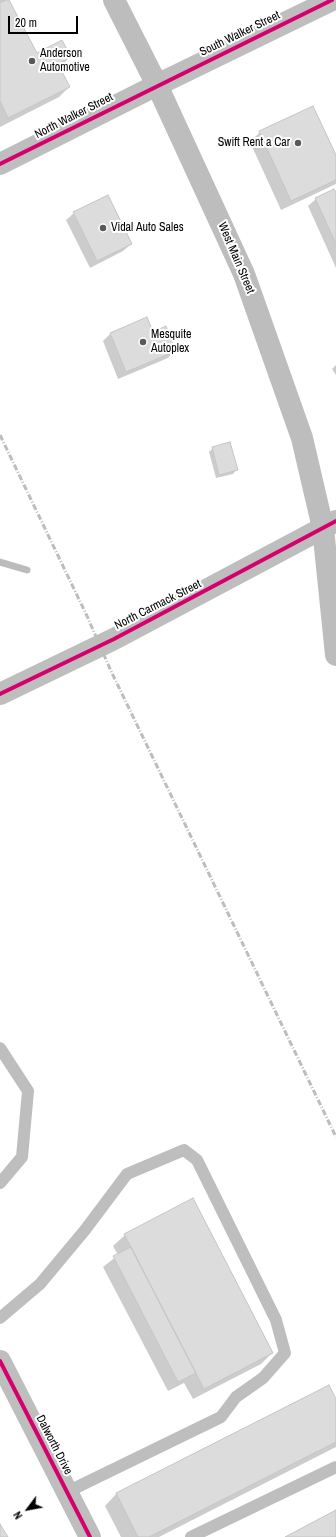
<!DOCTYPE html>
<style>
body{margin:0}
#map{position:relative;width:336px;height:1537px;overflow:hidden;background:#fff;font-family:"Archivo Narrow",sans-serif}
canvas{display:block}
.north{position:absolute;left:8px;top:1489px;width:40px;height:40px;-webkit-text-stroke:3px #fff;paint-order:stroke;rotate:238deg;font-size:11px;font-weight:700;line-height:16px;text-align:center;color:#000}
.north::after{content:'';display:block;margin:auto;width:14px;height:18px;background:#000;clip-path:polygon(50% 0,100% 100%,50% 72%,0 100%)}
.scale{position:absolute;left:8px;top:16px;width:70px;height:18px;box-sizing:border-box;border:2px solid #000;border-top:0;padding-left:5px;font-size:12px;line-height:14px;white-space:nowrap;color:#000;-webkit-text-stroke:3px #fff;paint-order:stroke}
</style>
<div id="map">
<canvas width="336" height="1537"></canvas>
<div class="north">N</div>
<div class="scale">20 m</div>
</div>
<script>
const g = document.querySelector('canvas').getContext('2d');
g.lineJoin = 'round';
function paint(path, color) {
  g.fillStyle = color;
  g.fill(path, 'evenodd');
}
function shape(rows) {
  const path = new Path2D();
  for (const r of rows) {
    path.moveTo(r[0], r[1]);
    for (let i = 2; i < r.length; i += 2) path.lineTo(r[i], r[i + 1]);
  }
  return path;
}
function strokePath(path, color, width, dash) {
  g.strokeStyle = color;
  g.lineWidth = width;
  g.lineCap = dash ? 'butt' : 'round';
  g.setLineDash(dash || []);
  g.stroke(path);
}
function write(font, color, halo, rows, align = 'center') {
  g.font = font + ' "Archivo Narrow",sans-serif';
  g.lineWidth = 4;
  g.setLineDash([]);
  g.textBaseline = 'middle';
  g.strokeStyle = halo;
  g.fillStyle = color;
  for (const [text, x, y, turn = 0] of rows) {
    g.save();
    g.translate(x, y);
    g.rotate((+turn || 0) * Math.PI / 180);
    g.textAlign = isNaN(turn) ? turn : align;
    if (halo) g.strokeText(text, 0, 0);
    g.fillText(text, 0, 0);
    g.restore();
  }
}
paint(shape([
 [0,0,9,0,37,54,70,57,59,68,69,87,59,97,0,127],
 [260,132,336,157,336,184,281,210,250,142],
 [336,195,336,268,308,206,316,199],
 [74,213,131,244,123,251,90,268,66,220],
 [146,318,152,333,175,350,168,358,118,379,103,341,110,334],
 [336,365,336,375,332,369],
 [213,448,236,470,233,474,216,478,209,452],
 [125,1235,272,1353,261,1364,193,1399,184,1383,168,1391,103,1267,118,1255,113,1246],
 [329,1386,336,1401,336,1447,159,1537,121,1537,105,1506,116,1494]
]), '#0003');
strokePath(shape([
 [0,562,27,570]
]), '#bcbcbc', 7);
const building = shape([
 [6,0,9,0,37,53,62,40,71,57,58,64,70,87,8,118,0,101,0,3,6,0],
 [313,106,336,155,336,180,291,201,259,131,313,106],
 [334,189,336,192,336,244,315,198,334,189],
 [108,195,132,244,97,261,73,212,108,195],
 [147,317,153,332,166,326,176,351,126,372,110,333,147,317],
 [230,442,238,470,219,475,212,447,230,442],
 [193,1198,273,1353,204,1389,124,1234,193,1198],
 [131,1247,196,1373,178,1382,113,1256,131,1247],
 [329,1385,336,1399,336,1442,149,1537,138,1537,116,1493,329,1385],
 [336,1510,336,1537,285,1537,336,1510],
 [0,1524,8,1537,0,1537,0,1524]
]);
paint(building, '#dcdcdc');
strokePath(building, '#c5c5c5', 1);
strokePath(shape([
 [0,1048,28,1091,22,1157,0,1183],
 [0,1318,40,1284,85,1230,127,1174,184,1150,197,1160,276,1320,285,1353,263,1378,236,1397,221,1417,67,1492],
 [191,1537,336,1467]
]), '#bebebe', 12);
strokePath(shape([
 [0,164,157,85],
 [0,1361,90,1537]
]), '#bebebe', 22);
strokePath(shape([
 [157,85,332,0],
 [0,694,114,639,336,521]
]), '#bebebe', 22);
strokePath(shape([
 [114,0,157,85,244,274,302,438,323,528,336,655]
]), '#bdbdbd', 22);
strokePath(shape([
 [0,435,87,616,111,671,336,1137]
]), '#bdbdbd', 3, [6, 2, 1, 2]);
strokePath(shape([
 [0,164,332,0],
 [0,694,114,639,336,521],
 [0,1361,90,1537]
]), '#d6006c', 4);
for (const [x, y, r, color] of [
 [32,61,4,"#595959"],
 [298,143,4,"#595959"],
 [103,228,4,"#595959"],
 [143,342,4,"#595959"]
]) {
  const dot = new Path2D();
  dot.arc(x, y, r, 0, 2 * Math.PI);
  g.fillStyle = color;
  g.fill(dot);
  strokePath(dot, '#fff', 1.5);
}
write('12px', '#000', '#fff', [
 ["South Walker Street",240,34,-26],
 ["North Walker Street",74,116,-27],
 ["West Main Street",236,258,67],
 ["North Carmack Street",158,605,-27],
 ["Dalworth Drive",54,1445,63]
]);
write('12px', '#000', '#fff', [
 ["Anderson",40,54],
 ["Automotive",40,68],
 ["Swift Rent a Car",290,143,"right"],
 ["Vidal Auto Sales",111,228],
 ["Mesquite",151,335],
 ["Autoplex",151,349]
], 'left');
</script>
